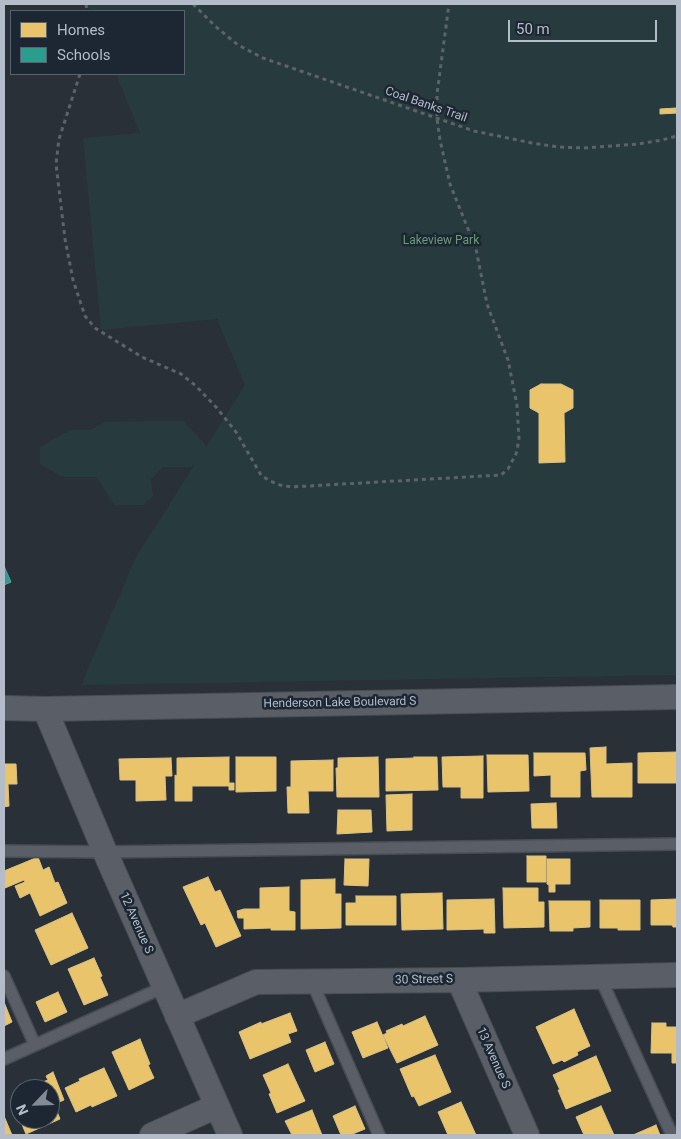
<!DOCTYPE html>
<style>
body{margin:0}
#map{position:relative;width:681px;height:1139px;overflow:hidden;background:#2a3038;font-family:Roboto,sans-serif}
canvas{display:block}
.frame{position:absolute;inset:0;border:5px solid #b4bcc9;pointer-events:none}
.legend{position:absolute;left:10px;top:10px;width:175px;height:65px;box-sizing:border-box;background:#1d2633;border:1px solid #59626f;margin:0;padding:6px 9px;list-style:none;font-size:15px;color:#b4bcc9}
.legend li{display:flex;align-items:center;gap:10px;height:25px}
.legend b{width:25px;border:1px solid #59626f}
.north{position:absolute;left:10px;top:1079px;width:50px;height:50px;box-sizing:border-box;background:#1d2633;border:1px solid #59626f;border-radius:50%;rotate:246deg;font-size:14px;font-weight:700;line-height:20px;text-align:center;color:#b4bcc9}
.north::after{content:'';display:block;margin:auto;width:18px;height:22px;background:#848b96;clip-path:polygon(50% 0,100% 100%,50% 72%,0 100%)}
.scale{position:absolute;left:508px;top:20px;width:149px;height:22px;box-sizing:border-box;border:2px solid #b4bcc9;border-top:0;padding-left:6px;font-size:15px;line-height:18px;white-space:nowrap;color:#b4bcc9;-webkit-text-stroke:4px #1d2633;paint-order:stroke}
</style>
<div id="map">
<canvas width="681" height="1139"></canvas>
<div class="frame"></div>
<ul class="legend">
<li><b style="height:14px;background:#e9c46a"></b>Homes</li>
<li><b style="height:14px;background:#2a9d8f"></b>Schools</li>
</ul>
<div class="north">N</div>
<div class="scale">50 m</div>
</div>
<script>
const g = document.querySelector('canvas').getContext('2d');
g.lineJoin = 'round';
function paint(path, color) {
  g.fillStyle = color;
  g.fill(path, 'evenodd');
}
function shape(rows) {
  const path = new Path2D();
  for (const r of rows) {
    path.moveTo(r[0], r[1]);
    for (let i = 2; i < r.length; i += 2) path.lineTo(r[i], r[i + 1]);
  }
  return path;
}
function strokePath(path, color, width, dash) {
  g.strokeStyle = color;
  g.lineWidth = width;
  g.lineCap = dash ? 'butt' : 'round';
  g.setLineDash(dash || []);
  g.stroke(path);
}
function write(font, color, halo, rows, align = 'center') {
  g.font = font + ' Roboto,sans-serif';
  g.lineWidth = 5;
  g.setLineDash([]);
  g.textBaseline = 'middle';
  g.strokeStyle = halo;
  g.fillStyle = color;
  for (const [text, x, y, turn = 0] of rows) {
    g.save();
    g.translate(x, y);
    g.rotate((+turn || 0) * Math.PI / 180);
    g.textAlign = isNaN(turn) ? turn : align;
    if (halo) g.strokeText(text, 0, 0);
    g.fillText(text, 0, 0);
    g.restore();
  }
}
paint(shape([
 [87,4,677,4,677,675,81,685,136,557,195,464,191,467,163,467,151,479,153,496,143,505,114,505,97,477,62,477,40,464,40,447,70,430,90,430,105,422,183,421,205,444,206,447,245,385,217,319,101,330,83,138,140,133,116,74,184,74,184,11,90,11]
]), '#273a3e');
const homes = shape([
 [677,108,677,113,660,114,660,109,677,108],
 [541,384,561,384,573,390,573,408,564,413,565,462,539,463,539,413,530,408,530,390,541,384],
 [606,747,606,764,632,763,632,797,592,797,590,748,606,747],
 [677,752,677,783,638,783,638,753,677,752],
 [534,753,585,753,586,770,580,771,580,797,551,797,551,775,534,776,534,753],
 [487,755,528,755,529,791,488,792,487,755],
 [483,756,483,798,461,798,461,787,443,787,442,757,483,756],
 [229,757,229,783,234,783,234,790,229,790,229,786,192,786,192,801,175,801,175,775,177,776,177,758,229,757],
 [236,757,276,757,276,791,236,792,236,757],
 [378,757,379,797,337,797,336,768,338,768,338,758,378,757],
 [414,757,437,757,438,790,386,791,386,759,414,758,414,757],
 [171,758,172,776,165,776,166,800,136,801,136,780,120,780,119,759,171,758],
 [333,760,333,791,308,791,309,813,288,813,287,787,291,787,291,761,333,760],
 [4,764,16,764,17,784,8,784,9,806,4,807,4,764],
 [412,794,412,830,387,831,386,795,412,794],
 [556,803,557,828,532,828,531,804,556,803],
 [338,810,371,810,372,832,337,834,338,810],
 [527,856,546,856,546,882,527,882,527,856],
 [38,857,43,870,49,867,55,883,58,882,67,903,40,916,30,893,20,898,15,886,25,882,24,880,5,888,4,886,4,871,38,857],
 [345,859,369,859,368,886,344,885,345,859],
 [547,859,570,859,570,884,555,884,555,892,549,892,549,885,547,884,547,859],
 [208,877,215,892,220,890,241,936,216,947,205,923,201,925,183,887,208,877],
 [335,879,335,894,341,894,341,928,301,929,301,880,335,879],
 [289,887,289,911,295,912,295,930,271,930,271,928,244,929,244,918,238,918,237,911,244,909,260,909,260,888,289,887],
 [503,888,538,888,538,902,544,902,544,927,504,928,503,888],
 [442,893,443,929,402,930,401,894,442,893],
 [356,896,396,896,396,925,346,925,346,903,356,903,356,896],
 [494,899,495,933,484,933,484,929,447,930,447,900,494,899],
 [677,899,677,927,673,927,672,925,651,925,651,900,677,899],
 [600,900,640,900,640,930,618,930,618,928,600,928,600,900],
 [549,901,590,901,590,927,573,928,573,931,550,931,549,901],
 [72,913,88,948,51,965,35,930,72,913],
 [94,958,102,976,100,977,108,995,84,1005,68,969,94,958],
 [58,992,67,1012,45,1022,36,1002,58,992],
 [4,1002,12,1022,4,1026,4,1002],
 [574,1009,590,1046,577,1052,578,1055,564,1062,562,1060,553,1064,536,1027,574,1009],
 [290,1013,297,1031,288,1034,291,1042,250,1059,239,1032,261,1022,261,1024,290,1013],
 [425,1016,438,1045,397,1063,383,1035,387,1033,386,1031,402,1024,403,1026,425,1016],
 [377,1022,388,1048,363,1058,352,1032,377,1022],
 [652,1023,666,1023,666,1027,677,1027,677,1063,672,1063,672,1053,651,1053,652,1023],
 [140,1039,150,1064,148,1065,154,1078,129,1090,112,1052,140,1039],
 [325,1042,334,1064,315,1072,306,1050,325,1042],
 [435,1055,451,1092,419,1106,414,1096,412,1097,400,1069,435,1055],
 [596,1056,611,1091,566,1109,558,1090,560,1090,553,1075,596,1056],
 [288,1064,305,1101,277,1113,269,1094,271,1093,263,1075,288,1064],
 [104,1068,117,1096,92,1107,91,1105,76,1112,65,1088,80,1081,79,1079,104,1068],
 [53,1072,64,1100,54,1104,60,1119,26,1134,16,1110,20,1108,20,1119,50,1119,50,1089,42,1089,40,1083,48,1080,46,1076,53,1072],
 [461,1102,476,1135,448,1135,438,1112,461,1102],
 [355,1106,365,1129,350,1135,341,1135,333,1116,355,1106],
 [601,1106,614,1135,584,1135,576,1117,601,1106],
 [312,1110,322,1135,292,1135,285,1121,312,1110],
 [4,1116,12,1135,4,1135,4,1116],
 [656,1125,660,1135,633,1135,656,1125]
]);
paint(homes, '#e9c46a');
strokePath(homes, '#d9c286', 1);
const schools = shape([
 [4,566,11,582,4,585,4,566]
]);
paint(schools, '#2a9d8f');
strokePath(schools, '#53a6a0', 1);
const lane = shape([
 [4,851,105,852,677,844],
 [4,976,35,1045],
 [600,977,672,1135],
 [312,982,379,1135],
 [4,1059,164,987]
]);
const street = shape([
 [4,708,45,709,677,697],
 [45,709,105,852,230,1135],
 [459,980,527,1135],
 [177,1016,256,982,459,980,677,975],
 [152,1135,217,1106]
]);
strokePath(lane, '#484c53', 14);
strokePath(street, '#484c53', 26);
strokePath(shape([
 [86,4,87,11],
 [193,4,215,26,238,45,263,58,474,131,532,143,558,147,584,148,638,144,662,140,677,136],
 [80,74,59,139,56,164,65,239,73,280,85,316,95,328,142,357,181,374,196,386,216,407,236,432,261,475,270,481,280,485,291,487,501,475,508,469,516,454,519,440,517,405,508,360,487,304,476,249,450,184,440,140,437,119,437,94,449,4]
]), '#5d636a', 3, [4, 4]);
strokePath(lane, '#5a5e66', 11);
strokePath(street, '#5a5e66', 24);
write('12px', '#b4bcc9', '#1d2633', [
 ["Coal Banks Trail",426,105,19],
 ["Henderson Lake Boulevard S",340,703,-1],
 ["12 Avenue S",136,923,66],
 ["30 Street S",424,980,-1],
 ["13 Avenue S",493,1058,66]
]);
write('12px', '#6b9a76', '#1d2633', [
 ["Lakeview Park",441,241]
]);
</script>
